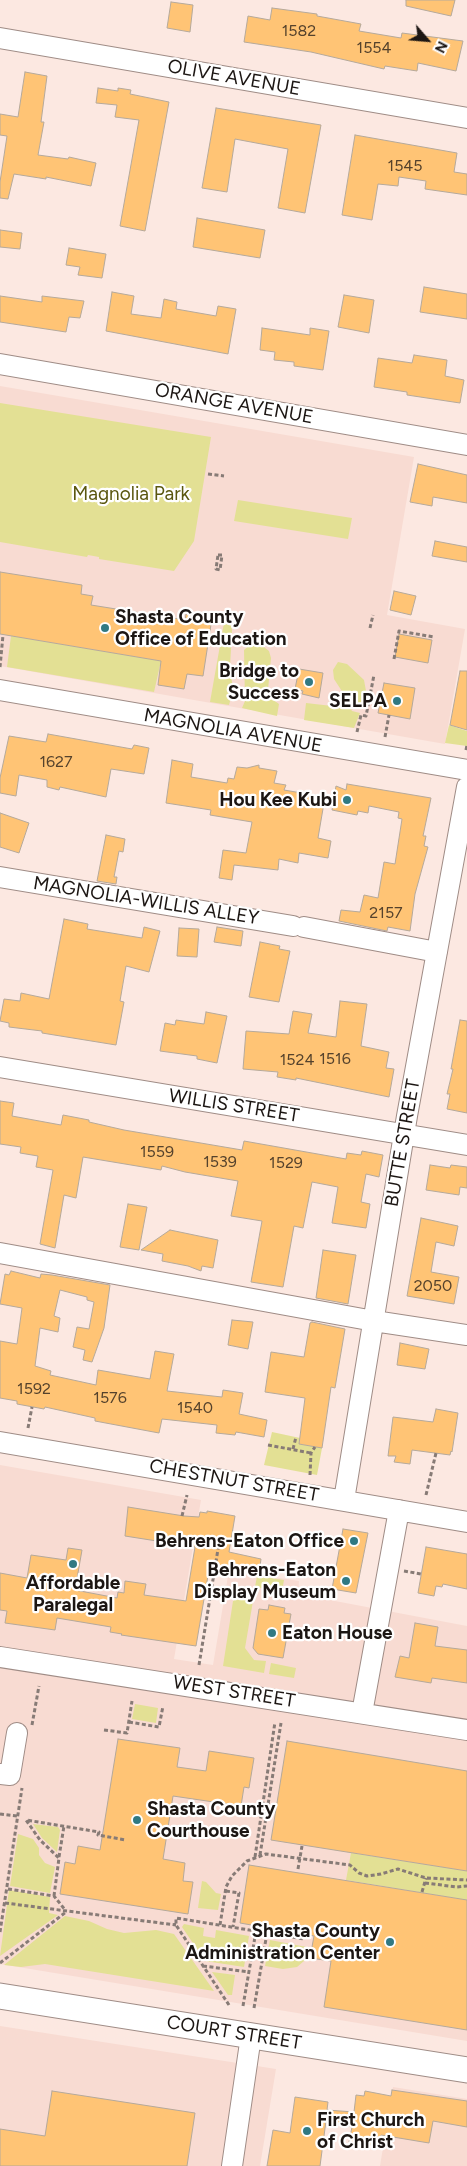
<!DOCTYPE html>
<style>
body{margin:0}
#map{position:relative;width:467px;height:2166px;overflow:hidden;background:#fce8e1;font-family:Figtree,sans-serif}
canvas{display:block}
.north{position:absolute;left:402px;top:15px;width:50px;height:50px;-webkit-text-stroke:4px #fff;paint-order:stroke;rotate:117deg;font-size:14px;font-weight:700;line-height:20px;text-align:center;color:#1c1613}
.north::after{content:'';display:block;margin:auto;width:18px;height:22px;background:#1c1613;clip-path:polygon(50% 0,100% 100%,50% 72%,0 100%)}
</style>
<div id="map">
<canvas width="467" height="2166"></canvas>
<div class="north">N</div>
</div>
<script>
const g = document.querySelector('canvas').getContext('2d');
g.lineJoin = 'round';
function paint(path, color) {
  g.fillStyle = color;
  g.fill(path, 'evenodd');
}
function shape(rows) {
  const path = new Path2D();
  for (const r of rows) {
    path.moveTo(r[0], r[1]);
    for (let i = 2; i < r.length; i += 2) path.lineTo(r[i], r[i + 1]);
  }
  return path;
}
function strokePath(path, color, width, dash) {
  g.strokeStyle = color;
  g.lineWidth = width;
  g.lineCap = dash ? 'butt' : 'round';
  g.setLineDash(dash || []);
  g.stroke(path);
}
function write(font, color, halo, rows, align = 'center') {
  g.font = font + ' Figtree,sans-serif';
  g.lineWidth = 4.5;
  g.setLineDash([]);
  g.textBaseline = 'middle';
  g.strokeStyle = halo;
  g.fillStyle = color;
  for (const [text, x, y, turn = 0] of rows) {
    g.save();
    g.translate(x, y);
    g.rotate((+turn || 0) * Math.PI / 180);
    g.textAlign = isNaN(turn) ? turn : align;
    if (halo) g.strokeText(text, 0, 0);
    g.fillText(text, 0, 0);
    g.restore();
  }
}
paint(shape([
 [0,386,414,457,387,615,465,629,445,744,0,666],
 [0,1465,201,1500,174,1659,213,1665,229,1570,299,1581,298,1594,467,1626,467,2041,0,1964],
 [0,2026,276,2069,260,2166,0,2166],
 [393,2087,467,2099,467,2166,380,2166]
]), '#f8dbd2');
paint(shape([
 [0,403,211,437,194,541,174,571,99,559,99,557,88,555,87,557,0,542],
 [238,500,352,518,348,539,234,521],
 [225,617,229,620,232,630,230,667,233,690,229,705,210,702],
 [11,636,161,661,154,692,7,667],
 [251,644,260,644,269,651,271,658,268,690,272,699,279,704,277,716,242,708,245,701,244,650],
 [338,662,347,664,364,680,366,691,359,709,358,705,349,702,334,679,333,670],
 [341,698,344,698,352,711,360,713,354,728,304,720,306,703,332,706,341,702],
 [449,725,467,731,467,746,445,743],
 [272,1432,300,1438,299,1444,322,1448,317,1475,264,1465],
 [257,1576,284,1580,282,1591,255,1587],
 [238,1598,253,1601,245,1648,254,1660,266,1661,264,1673,223,1666,233,1601],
 [271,1663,296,1668,294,1678,269,1674],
 [135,1704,158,1708,156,1723,132,1719],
 [33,1824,58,1827,60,1830,57,1852,42,1838],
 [18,1834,33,1839,39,1848,39,1855,45,1863,55,1867,50,1893,10,1886],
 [351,1853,467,1871,467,1900,346,1880],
 [202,1881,206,1882,216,1893,221,1894,218,1910,198,1908],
 [9,1890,50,1897,49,1913,58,1915,0,1956],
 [65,1916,89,1921,107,1929,124,1933,156,1930,174,1934,214,1991,45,1964,21,1967,4,1965],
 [184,1924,204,1928,203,1936,215,1938,216,1930,249,1936,244,1967,205,1961,182,1927],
 [270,1940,312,1948,311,1955,297,1967,283,1969,265,1966],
 [212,1972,235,1975,232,1995,228,1995]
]), '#e3e094');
const building = shape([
 [406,0,455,0,451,16,406,6,406,0],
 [171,2,193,5,190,32,167,28,171,2],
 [272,8,317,14,317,16,361,24,359,31,401,38,402,33,463,41,456,71,418,63,417,71,385,66,384,69,311,52,244,42,248,16,270,20,272,8],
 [25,72,47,76,41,122,44,122,38,155,68,159,69,157,96,163,91,186,46,177,46,179,14,174,8,199,0,198,0,182,7,136,0,135,0,114,18,117,25,72],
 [98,88,118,91,118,88,131,90,130,94,169,102,145,231,120,226,139,120,115,117,117,105,96,103,98,88],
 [216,108,321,125,305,213,278,208,288,149,235,139,227,192,202,188,216,108],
 [355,135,457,153,454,172,467,174,467,195,425,189,426,181,399,177,398,186,378,184,372,220,342,215,355,135],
 [197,218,265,230,260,258,193,247,197,218],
 [0,230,22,233,20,249,0,247,0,230],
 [69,248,106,254,102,278,78,275,80,267,66,265,69,248],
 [424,287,467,294,467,319,420,312,424,287],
 [112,292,134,296,131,314,161,318,164,299,177,302,176,309,216,316,218,306,236,309,228,354,106,331,112,292],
 [344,295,374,300,369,333,338,327,344,295],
 [0,296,42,302,42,296,84,301,80,318,69,317,66,332,0,322,0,296],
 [262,328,310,335,310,328,329,331,323,370,294,366,294,362,274,360,275,352,260,350,262,328],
 [414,355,447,360,445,376,464,380,460,403,407,395,407,392,374,387,378,358,412,363,414,355],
 [418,464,467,475,467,503,433,497,432,506,410,502,418,464],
 [435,541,467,547,467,562,432,556,435,541],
 [0,572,82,585,81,594,93,596,91,605,185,620,186,614,212,618,203,676,187,674,184,689,158,685,161,661,0,634,0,572],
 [394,591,416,596,411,615,390,610,394,591],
 [399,634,432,640,428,663,395,657,399,634],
 [299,669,323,673,319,698,302,694,303,691,295,689,299,669],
 [460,671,467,671,467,730,450,725,460,671],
 [384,683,415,688,410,719,378,713,384,683],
 [48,734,132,749,134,745,149,748,144,774,111,769,106,797,60,787,59,790,47,787,47,780,19,775,16,796,0,793,0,778,9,736,46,742,48,734],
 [172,760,193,764,191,777,227,783,228,778,234,779,237,767,247,768,259,765,259,768,277,771,274,783,286,785,284,790,325,797,318,838,331,841,328,858,299,853,298,863,279,859,278,870,234,865,232,880,219,878,223,850,246,853,252,822,210,815,211,810,166,803,172,760],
 [347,784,431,798,423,836,426,836,424,846,428,847,415,894,410,931,388,927,387,931,339,921,341,910,360,912,364,895,378,898,384,862,395,864,402,819,398,818,399,812,369,806,368,813,358,811,357,815,332,810,336,786,346,790,347,784],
 [0,813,29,823,19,853,0,847,0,813],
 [106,835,125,839,123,852,119,851,114,877,117,877,116,884,97,881,106,835],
 [64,919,88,924,87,929,142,938,144,927,160,931,149,972,126,966,120,1001,124,1002,116,1045,42,1033,42,1031,9,1027,9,1023,0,1021,4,999,20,1001,21,993,49,999,64,919],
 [217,927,243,931,241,946,214,942,217,927],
 [179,928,199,929,197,957,177,956,179,928],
 [260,942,280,946,279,949,290,951,279,1002,249,997,260,942],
 [340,1001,367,1004,361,1046,389,1052,386,1068,394,1069,389,1097,296,1078,296,1080,277,1077,278,1072,243,1069,246,1031,289,1034,293,1011,312,1014,308,1033,336,1037,340,1001],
 [206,1012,227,1016,217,1063,197,1059,197,1056,160,1051,165,1023,175,1025,176,1020,204,1024,206,1012],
 [460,1020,467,1021,467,1113,447,1109,450,1094,447,1094,453,1069,451,1069,460,1020],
 [0,1101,14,1103,12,1116,61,1125,63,1115,89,1120,89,1122,124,1130,242,1150,244,1141,346,1159,347,1153,361,1155,362,1151,383,1155,379,1177,366,1174,361,1202,370,1204,366,1228,332,1223,338,1187,312,1182,303,1228,294,1226,283,1287,251,1282,262,1221,231,1216,238,1181,185,1172,162,1166,161,1170,83,1157,76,1198,64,1195,55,1248,40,1244,53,1170,36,1167,38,1156,20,1153,21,1147,0,1144,0,1101],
 [430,1165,450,1168,451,1165,467,1167,467,1188,460,1187,459,1195,426,1190,430,1165],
 [128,1204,147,1207,139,1250,120,1247,128,1204],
 [421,1218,458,1226,454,1246,436,1242,431,1272,459,1277,454,1304,407,1296,421,1218],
 [170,1230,218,1240,213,1268,202,1266,201,1271,188,1266,162,1261,163,1254,141,1250,170,1230],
 [323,1250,356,1255,348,1304,316,1298,323,1250],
 [11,1271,40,1278,41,1274,52,1275,110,1285,104,1328,92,1362,83,1360,85,1350,73,1347,77,1327,89,1329,94,1302,87,1300,87,1297,60,1290,54,1316,60,1318,58,1332,40,1328,35,1366,51,1371,50,1375,96,1385,98,1370,150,1379,155,1351,174,1354,167,1391,222,1397,223,1390,243,1393,239,1414,267,1420,264,1437,236,1432,235,1435,216,1433,217,1425,162,1419,159,1433,95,1421,95,1418,45,1407,44,1409,17,1404,17,1401,0,1398,0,1341,17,1344,22,1308,0,1304,5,1274,9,1275,11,1271],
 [232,1320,253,1322,248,1349,228,1345,232,1320],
 [312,1322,345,1329,335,1388,331,1387,322,1448,299,1444,305,1398,265,1392,271,1352,304,1357,310,1323,312,1322],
 [400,1343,429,1349,425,1369,397,1365,400,1343],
 [436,1409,458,1413,452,1452,451,1451,450,1455,412,1450,410,1464,394,1462,396,1456,388,1456,393,1417,433,1422,436,1409],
 [128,1507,184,1516,199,1517,200,1512,207,1513,207,1511,235,1516,229,1552,261,1559,259,1574,210,1564,196,1646,121,1635,122,1634,110,1632,111,1627,57,1618,55,1630,5,1623,7,1611,0,1610,0,1573,27,1578,31,1555,66,1560,68,1548,82,1550,75,1590,117,1598,118,1592,124,1593,125,1581,146,1584,144,1595,186,1601,195,1547,125,1536,128,1507],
 [343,1529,368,1533,356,1593,332,1589,343,1529],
 [426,1547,467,1554,467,1589,443,1584,442,1587,436,1586,434,1596,418,1593,426,1547],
 [269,1605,285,1608,284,1613,291,1614,283,1658,258,1654,253,1648,259,1609,268,1610,269,1605],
 [415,1623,438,1627,435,1646,467,1650,467,1683,432,1678,431,1683,395,1677,400,1656,409,1658,415,1623],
 [118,1739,180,1748,177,1767,206,1771,209,1751,254,1758,249,1788,244,1787,241,1806,173,1796,163,1859,185,1863,183,1881,193,1882,188,1914,60,1894,65,1862,75,1864,78,1846,100,1850,118,1739],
 [287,1741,467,1771,467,1871,271,1840,287,1741],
 [249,1865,467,1900,467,2030,324,2007,331,1961,310,1958,314,1936,240,1923,249,1865],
 [392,2090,467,2101,467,2127,433,2121,429,2143,381,2135,379,2146,349,2142,352,2127,326,2121,320,2166,267,2166,273,2130,290,2133,295,2097,328,2102,327,2110,354,2112,356,2095,364,2096,365,2091,391,2096,392,2090],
 [52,2091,195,2113,187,2166,0,2166,0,2129,45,2136,52,2091]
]);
paint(building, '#ffc475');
strokePath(building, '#b5a99b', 1);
const minor = shape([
 [0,38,467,118],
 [0,364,467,445],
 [0,690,467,770],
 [0,877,293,926],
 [304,927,437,952],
 [0,1067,467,1145],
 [0,1253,374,1321,467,1335],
 [0,1442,467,1522],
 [344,1500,407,1116,467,787],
 [0,1657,467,1730],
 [362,1713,399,1510],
 [0,1774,10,1775,17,1733],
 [232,2166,251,2036]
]);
const major = shape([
 [0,1996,467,2070]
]);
strokePath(minor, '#9f8c86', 22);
strokePath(major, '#9f8c86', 27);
strokePath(shape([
 [208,474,224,476],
 [218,555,222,555,220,570,216,569,218,555],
 [370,628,373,615],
 [394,659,399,631,434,637],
 [0,667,3,635],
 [357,732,361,715,366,716,374,675],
 [385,737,389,715],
 [466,750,467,745],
 [28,1428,32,1407],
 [268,1445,311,1453],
 [293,1449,296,1437],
 [310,1475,311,1453,315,1447],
 [426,1495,436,1453],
 [182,1516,187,1495],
 [404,1571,421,1574],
 [199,1665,220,1537],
 [129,1722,159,1727,163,1706],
 [32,1725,39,1686],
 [104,1730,127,1733,132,1701],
 [0,1814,17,1816],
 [260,1855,281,1723],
 [59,1857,64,1826],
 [255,1857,275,1722],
 [298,1869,302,1846],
 [425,1883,457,1887,467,1886],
 [8,1889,54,1896,66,1911],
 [226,1891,239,1893,233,1927],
 [422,1892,426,1878],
 [54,1896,59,1858,40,1840,26,1820,99,1832,98,1835,126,1840],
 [5,1903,176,1925],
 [220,1925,226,1887,232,1876,247,1861,266,1854,350,1865,359,1873,367,1876,381,1874,398,1869,426,1878,467,1880],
 [0,1932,22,1788],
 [0,1963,66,1912],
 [203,1966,249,1972],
 [229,2005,176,1925,176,1918,304,1939],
 [243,2006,256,1931],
 [254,2008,267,1933]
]), '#877b76', 3, [4, 2.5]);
strokePath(minor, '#fff', 20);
strokePath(major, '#fff', 25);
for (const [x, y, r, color] of [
 [105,628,5,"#317982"],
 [309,682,5,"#317982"],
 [397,701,5,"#317982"],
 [347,800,5,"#317982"],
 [354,1541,5,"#317982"],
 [73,1564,5,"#317982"],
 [346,1581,5,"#317982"],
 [272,1633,5,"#317982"],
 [137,1820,5,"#317982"],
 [390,1942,5,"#317982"],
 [307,2131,5,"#317982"]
]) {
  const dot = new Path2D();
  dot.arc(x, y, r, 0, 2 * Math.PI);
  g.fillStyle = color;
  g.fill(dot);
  strokePath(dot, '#fff', 2);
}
write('16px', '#55422c', null, [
 ["1582",299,31],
 ["1554",374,48],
 ["1545",405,166],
 ["1627",56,762],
 ["2157",386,913],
 ["1516",335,1059],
 ["1524",297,1060],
 ["1559",157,1152],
 ["1539",220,1162],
 ["1529",286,1163],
 ["2050",433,1286],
 ["1592",34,1389],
 ["1576",110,1398],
 ["1540",195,1408]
]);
write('19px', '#1c1613', '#fff', [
 ["OLIVE AVENUE",234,78,10],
 ["ORANGE AVENUE",234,404,10],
 ["MAGNOLIA AVENUE",233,731,10],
 ["MAGNOLIA-WILLIS ALLEY",146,901,9],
 ["WILLIS STREET",234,1106,9],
 ["BUTTE STREET",403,1143,-80],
 ["CHESTNUT STREET",234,1481,10],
 ["WEST STREET",234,1692,9],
 ["COURT STREET",234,2033,9]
]);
write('19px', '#5a570f', '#fff', [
 ["Magnolia Park",131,494]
]);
write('bold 19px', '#1c1613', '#fff', [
 ["Shasta County",115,617,"left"],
 ["Office of Education",115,639,"left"],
 ["Bridge to",299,671],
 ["Success",299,693],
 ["SELPA",387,701],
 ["Hou Kee Kubi",337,800],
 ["Behrens-Eaton Office",344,1541],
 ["Behrens-Eaton",336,1570],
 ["Display Museum",336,1592],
 ["Affordable",73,1583,"center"],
 ["Paralegal",73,1605,"center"],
 ["Eaton House",282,1633,"left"],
 ["Shasta County",147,1809,"left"],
 ["Courthouse",147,1831,"left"],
 ["Shasta County",380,1931],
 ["Administration Center",380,1953],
 ["First Church",317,2120,"left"],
 ["of Christ",317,2142,"left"]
], 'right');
</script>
